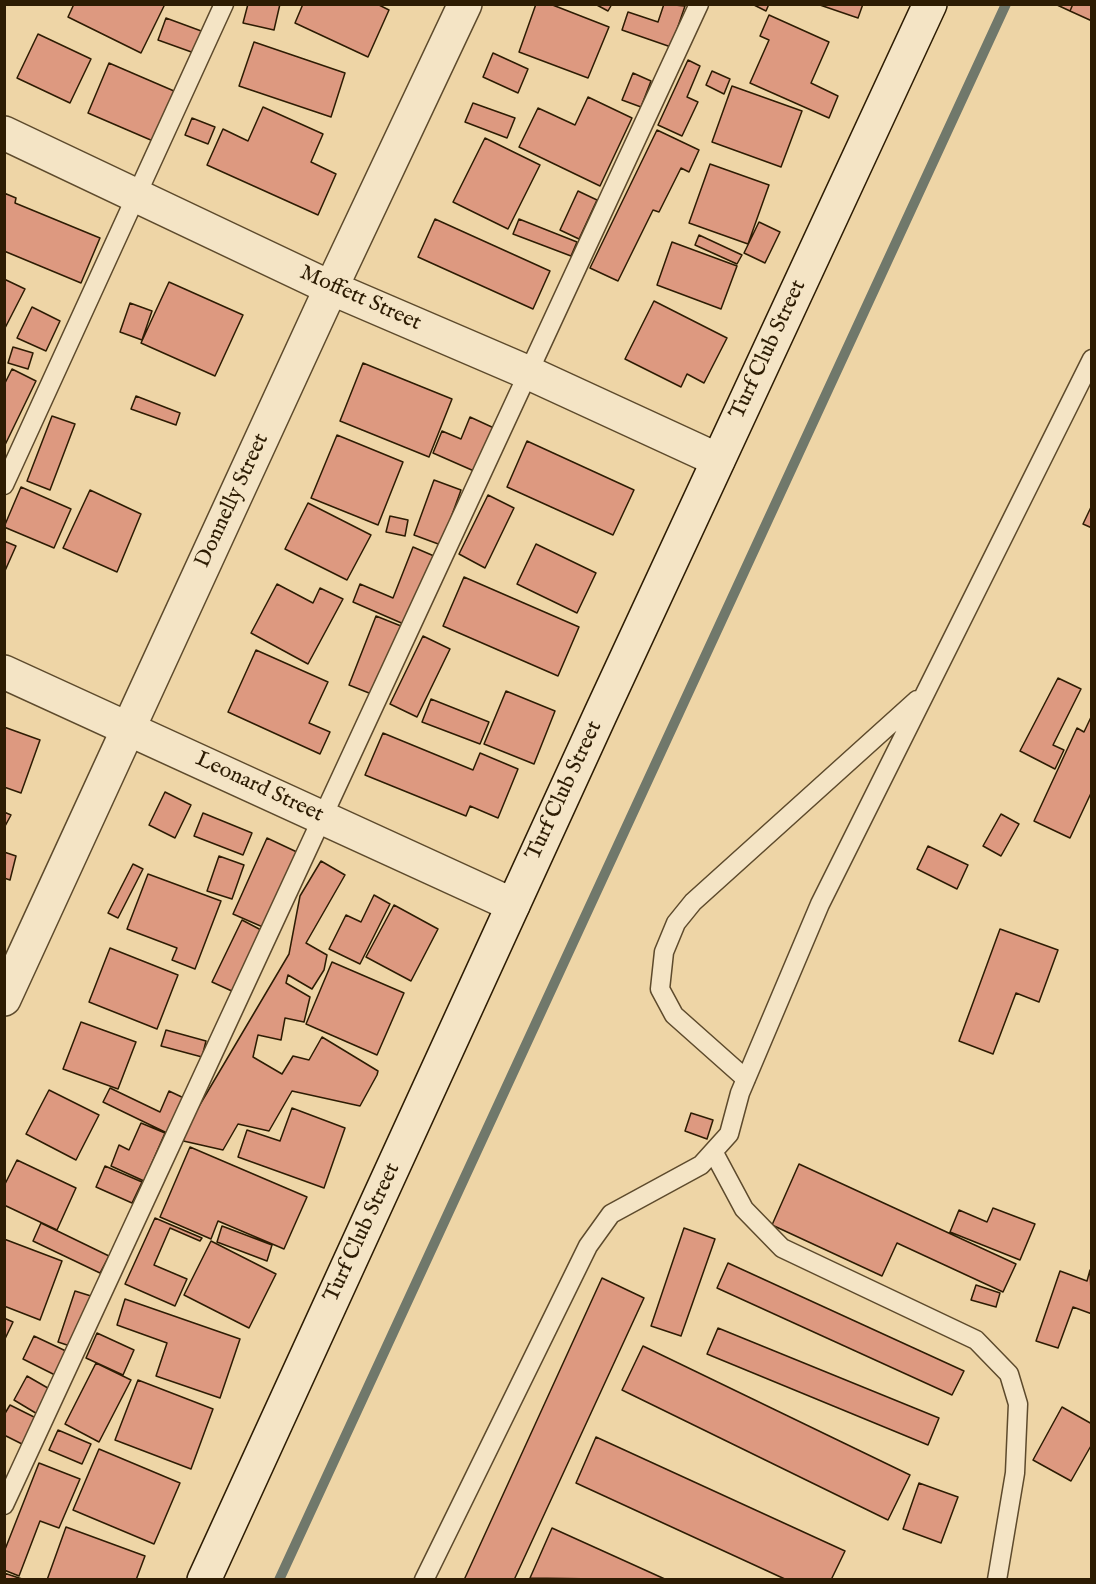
<!DOCTYPE html>
<style>
body{margin:0}
#map{position:relative;width:1096px;height:1584px;overflow:hidden;background:#eed5a6;font-family:"IM FELL English",serif}
canvas{display:block}
.frame{position:absolute;inset:0;border:6px solid #2d1c03;pointer-events:none}
</style>
<div id="map">
<canvas width="1096" height="1584"></canvas>
<div class="frame"></div>
</div>
<script>
const g = document.querySelector('canvas').getContext('2d');
g.lineJoin = 'round';
function shape(rows) {
  const path = new Path2D();
  for (const r of rows) {
    path.moveTo(r[0], r[1]);
    for (let i = 2; i < r.length; i += 2) path.lineTo(r[i], r[i + 1]);
  }
  return path;
}
function strokePath(path, color, width, dash) {
  g.strokeStyle = color;
  g.lineWidth = width;
  g.lineCap = dash ? 'butt' : 'round';
  g.setLineDash(dash || []);
  g.stroke(path);
}
function paint(path, color) {
  g.fillStyle = color;
  g.fill(path, 'evenodd');
}
function write(font, color, halo, rows, align = 'center') {
  g.font = font + ' "IM FELL English",serif';
  g.lineWidth = 5;
  g.setLineDash([]);
  g.textBaseline = 'middle';
  g.strokeStyle = halo;
  g.fillStyle = color;
  for (const [text, x, y, turn = 0] of rows) {
    g.save();
    g.translate(x, y);
    g.rotate((+turn || 0) * Math.PI / 180);
    g.textAlign = isNaN(turn) ? turn : align;
    if (halo) g.strokeText(text, 0, 0);
    g.fillText(text, 0, 0);
    g.restore();
  }
}
strokePath(shape([
 [279,1580,1006,4]
]), '#70786b', 10);
const building = shape([
 [74,4,165,4,141,53,68,17,74,4],
 [248,4,280,4,274,30,243,23,248,4],
 [303,4,377,4,389,10,368,57,295,23,303,4],
 [536,4,550,4,609,27,588,78,519,52,536,4],
 [595,4,612,4,608,11,595,4],
 [664,4,685,6,671,47,622,30,628,12,658,22,664,4],
 [752,4,769,4,766,11,752,4],
 [817,4,863,4,858,18,817,4],
 [1055,4,1073,4,1070,11,1055,4],
 [1073,4,1092,4,1092,21,1070,11,1073,4],
 [769,15,829,42,811,83,838,96,829,118,750,83,769,40,760,36,769,15],
 [166,18,204,32,197,54,158,40,166,18],
 [38,34,91,59,70,103,17,78,38,34],
 [254,42,345,73,331,117,239,86,254,42],
 [493,53,528,69,518,93,483,77,493,53],
 [688,60,700,66,687,97,698,102,682,136,658,125,688,60],
 [109,63,174,91,153,141,88,113,109,63],
 [712,71,730,79,724,94,706,85,712,71],
 [633,73,651,81,641,107,622,100,633,73],
 [732,86,802,111,781,167,712,142,732,86],
 [588,97,632,118,600,186,519,147,538,108,575,125,588,97],
 [473,103,515,118,507,138,465,122,473,103],
 [263,107,323,134,311,162,336,174,318,215,207,165,223,129,248,141,263,107],
 [192,118,215,127,208,144,185,135,192,118],
 [657,130,699,150,689,172,681,168,659,212,653,210,618,281,590,268,657,130],
 [485,138,540,165,508,229,453,202,485,138],
 [710,164,769,185,748,244,689,223,710,164],
 [578,191,597,200,579,239,560,230,578,191],
 [4,193,16,198,15,203,100,238,81,283,4,251,4,193],
 [435,219,550,271,533,309,418,257,435,219],
 [519,219,577,242,571,256,513,234,519,219],
 [759,222,780,232,765,263,744,253,759,222],
 [699,235,742,255,737,264,695,245,699,235],
 [672,242,737,266,721,309,657,285,672,242],
 [4,279,25,289,4,330,4,279],
 [169,282,243,315,215,376,141,343,169,282],
 [654,301,727,338,704,383,687,374,681,387,625,359,654,301],
 [130,303,152,311,142,340,120,332,130,303],
 [32,307,60,321,46,351,17,338,32,307],
 [13,347,33,353,28,369,8,363,13,347],
 [363,363,452,399,429,457,340,421,363,363],
 [12,369,36,381,4,447,4,385,12,369],
 [136,396,180,413,176,425,131,409,136,396],
 [52,416,75,424,50,490,27,481,52,416],
 [470,417,494,428,474,471,433,453,442,431,461,439,470,417],
 [337,435,403,462,378,525,311,498,337,435],
 [527,441,634,490,613,535,507,487,527,441],
 [434,480,461,490,441,545,414,535,434,480],
 [21,487,71,509,54,548,4,527,21,487],
 [90,490,141,514,117,572,63,548,90,490],
 [488,495,514,508,485,568,459,554,488,495],
 [308,503,371,535,347,580,285,549,308,503],
 [1092,505,1092,528,1083,524,1092,505],
 [390,516,408,520,405,536,386,532,390,516],
 [4,541,16,546,4,573,4,541],
 [536,544,596,573,577,613,517,584,536,544],
 [413,547,434,556,406,625,353,602,360,584,393,598,413,547],
 [464,577,579,627,558,676,443,626,464,577],
 [277,584,313,603,320,588,343,599,308,664,251,633,277,584],
 [376,616,401,626,374,695,349,685,376,616],
 [423,636,450,649,417,717,390,704,423,636],
 [256,650,328,682,309,723,330,732,320,754,228,712,256,650],
 [1058,678,1081,689,1053,745,1064,750,1055,769,1020,751,1058,678],
 [506,691,555,711,534,764,484,744,506,691],
 [431,699,489,722,480,744,422,722,431,699],
 [1092,715,1092,791,1070,838,1034,821,1077,728,1084,732,1092,715],
 [4,727,40,740,21,793,4,787,4,727],
 [383,733,473,770,480,753,518,769,498,818,470,806,466,816,365,775,383,733],
 [165,792,191,805,175,838,149,825,165,792],
 [4,812,11,815,4,828,4,812],
 [203,813,252,833,243,855,194,836,203,813],
 [1001,814,1019,824,1001,856,983,846,1001,814],
 [267,838,299,853,265,928,233,914,267,838],
 [928,846,968,865,957,889,917,869,928,846],
 [4,852,16,856,10,880,4,878,4,852],
 [219,856,244,865,232,899,207,891,219,856],
 [321,861,345,875,306,943,327,955,324,970,312,989,288,975,286,983,310,997,304,1022,285,1018,281,1040,258,1035,253,1057,282,1074,293,1056,309,1060,322,1037,378,1071,377,1075,360,1106,292,1091,269,1131,238,1124,223,1150,179,1140,289,954,300,896,321,861],
 [133,864,143,869,118,918,108,913,133,864],
 [148,874,221,901,195,969,172,960,177,948,127,929,148,874],
 [374,895,390,904,360,964,329,949,346,915,361,922,374,895],
 [394,905,438,929,411,981,366,957,394,905],
 [242,920,263,931,234,992,212,982,242,920],
 [1000,929,1058,950,1039,1002,1016,993,993,1054,959,1041,1000,929],
 [110,948,178,975,157,1029,89,1002,110,948],
 [332,962,404,993,377,1055,306,1024,332,962],
 [81,1022,136,1042,118,1089,63,1069,81,1022],
 [166,1030,206,1041,202,1057,161,1046,166,1030],
 [110,1088,160,1112,169,1091,186,1099,169,1134,103,1102,110,1088],
 [49,1090,99,1115,76,1160,26,1134,49,1090],
 [292,1108,345,1128,324,1188,238,1157,247,1130,280,1141,292,1108],
 [691,1113,713,1120,707,1139,685,1131,691,1113],
 [141,1123,165,1133,144,1181,111,1166,119,1145,129,1150,141,1123],
 [190,1147,307,1197,284,1249,218,1221,211,1239,160,1217,190,1147],
 [17,1160,76,1188,57,1230,4,1205,4,1186,17,1160],
 [799,1164,1016,1264,1003,1292,897,1243,882,1276,772,1225,799,1164],
 [105,1166,142,1182,132,1203,96,1187,105,1166],
 [993,1208,1035,1224,1020,1260,950,1232,959,1210,987,1222,993,1208],
 [155,1218,202,1238,200,1241,170,1228,154,1265,187,1279,175,1306,125,1284,155,1218],
 [41,1223,109,1256,100,1273,33,1241,41,1223],
 [222,1226,272,1245,267,1261,217,1242,222,1226],
 [684,1228,715,1239,681,1336,651,1326,684,1228],
 [4,1239,62,1261,40,1320,4,1306,4,1239],
 [211,1241,276,1274,249,1328,184,1295,211,1241],
 [728,1263,964,1371,952,1395,717,1288,728,1263],
 [1090,1270,1092,1314,1073,1307,1058,1348,1036,1341,1060,1271,1087,1281,1090,1270],
 [602,1278,644,1298,514,1580,464,1580,602,1278],
 [976,1285,1000,1293,996,1307,971,1300,976,1285],
 [75,1291,91,1296,73,1347,58,1342,75,1291],
 [125,1299,240,1339,220,1398,156,1376,167,1343,117,1325,125,1299],
 [4,1318,13,1322,4,1341,4,1318],
 [718,1328,939,1418,928,1445,707,1354,718,1328],
 [97,1333,134,1350,123,1375,86,1358,97,1333],
 [34,1336,68,1352,57,1376,23,1359,34,1336],
 [643,1346,910,1475,888,1520,622,1390,643,1346],
 [96,1363,131,1380,99,1442,65,1424,96,1363],
 [27,1376,53,1391,39,1415,14,1400,27,1376],
 [138,1380,213,1409,191,1469,115,1440,138,1380],
 [10,1405,38,1419,24,1445,4,1435,4,1415,10,1405],
 [1062,1407,1092,1424,1092,1444,1071,1481,1033,1460,1062,1407],
 [58,1430,91,1444,82,1464,49,1450,58,1430],
 [596,1437,845,1551,831,1580,787,1580,576,1483,596,1437],
 [99,1449,180,1483,154,1544,73,1510,99,1449],
 [39,1463,80,1479,59,1528,40,1521,19,1576,4,1570,4,1552,39,1463],
 [919,1483,958,1497,941,1543,903,1529,919,1483],
 [66,1527,145,1556,136,1580,47,1580,66,1527],
 [552,1528,667,1580,530,1578,552,1528],
 [4,1573,22,1579,21,1580,4,1580,4,1573]
]);
paint(building, '#dd9980');
strokePath(building, '#2d1c03', 1.5);
const lane = shape([
 [4,485,224,4],
 [746,1079,674,1015,660,989,664,952,676,923,693,902,917,700],
 [714,1153,744,1209,782,1248,976,1340,1009,1374,1018,1404,1015,1473,997,1580],
 [4,1505,699,4],
 [424,1580,588,1246,611,1214,701,1165,729,1134,740,1093,820,904,1092,359]
]);
const street = shape([
 [4,133,331,288,529,373,718,460],
 [4,672,513,905],
 [4,999,331,288,465,4]
]);
const secondary = shape([
 [204,1580,601,713,930,4]
]);
strokePath(lane, '#5d4a2c', 21);
strokePath(street, '#5d4a2c', 36);
strokePath(secondary, '#2d1c03', 36);
strokePath(lane, '#f4e4c5', 18);
strokePath(street, '#f4e4c5', 33);
strokePath(secondary, '#f4e4c5', 33);
write('22px', '#2d1c03', '#f4e4c5', [
 ["Moffett Street",360,299,24],
 ["Turf Club Street",769,350,-65],
 ["Donnelly Street",233,501,-65],
 ["Leonard Street",259,788,25],
 ["Turf Club Street",565,791,-65],
 ["Turf Club Street",363,1233,-65]
]);
</script>
